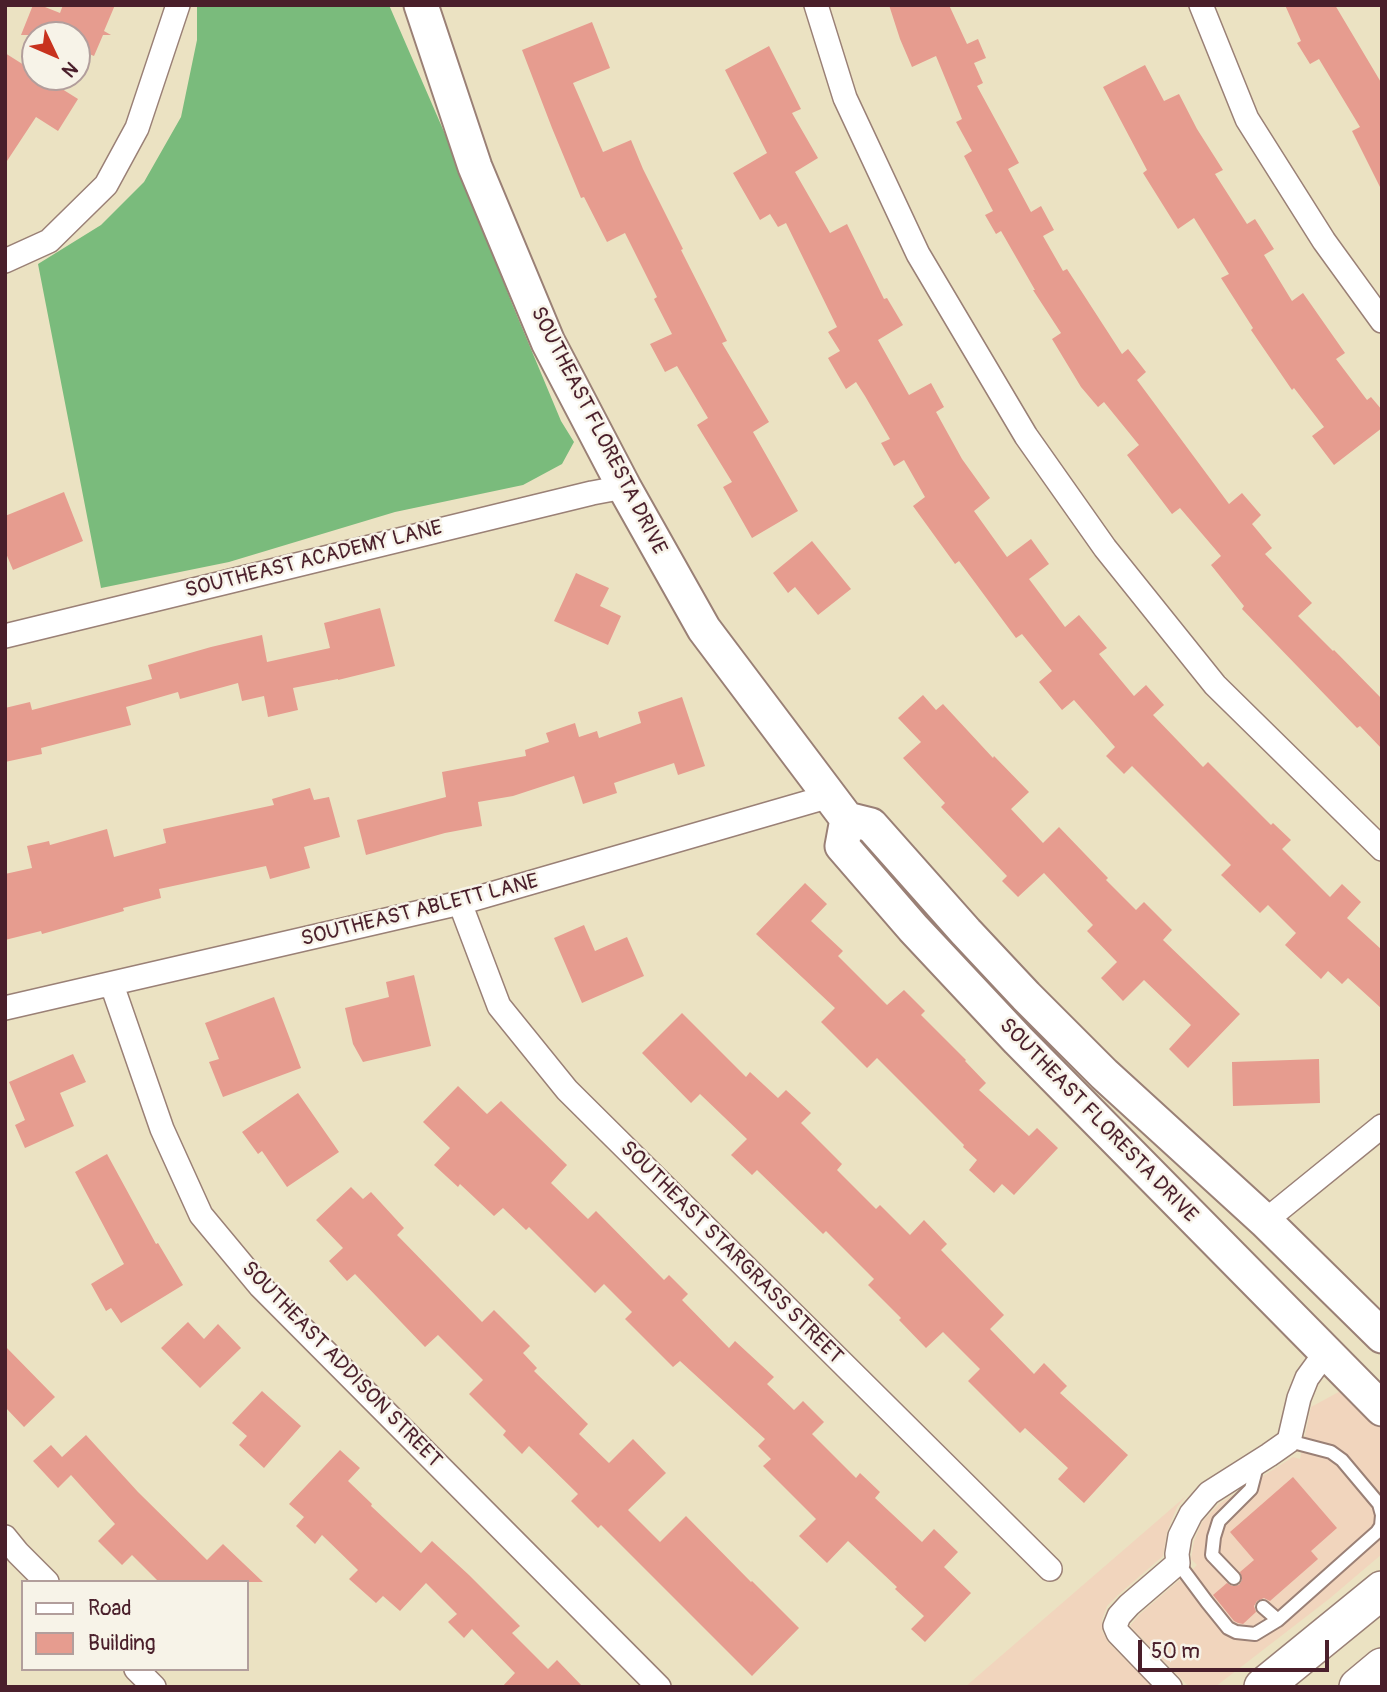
<!DOCTYPE html>
<style>
body{margin:0}
#map{position:relative;width:1387px;height:1692px;overflow:hidden;background:#ebe2c2;font-family:Pangolin,sans-serif}
canvas{display:block}
.frame{position:absolute;inset:0;border:7px solid #4a1f2b;pointer-events:none}
.legend{position:absolute;left:21px;top:1580px;width:228px;height:91px;box-sizing:border-box;background:#f7f3e8;border:2px solid #b29e9c;margin:0;padding:9px 12px;list-style:none;font-size:21px;color:#4a1f2b}
.legend li{display:flex;align-items:center;gap:14px;height:35px}
.legend b{width:35px;border:2px solid #b29e9c}
.north{position:absolute;left:21px;top:21px;width:70px;height:70px;box-sizing:border-box;background:#f7f3e8;border:2px solid #b29e9c;border-radius:50%;rotate:134deg;font-size:19px;font-weight:700;line-height:28px;text-align:center;color:#4a1f2b}
.north::after{content:'';display:block;margin:auto;width:24px;height:32px;background:#c8321e;clip-path:polygon(50% 0,100% 100%,50% 72%,0 100%)}
.scale{position:absolute;left:1138px;top:1640px;width:191px;height:32px;box-sizing:border-box;border:4px solid #4a1f2b;border-top:0;padding-left:9px;font-size:21px;line-height:24px;white-space:nowrap;color:#4a1f2b;-webkit-text-stroke:5px #f7f3e8;paint-order:stroke}
</style>
<div id="map">
<canvas width="1387" height="1692"></canvas>
<div class="frame"></div>
<ul class="legend">
<li><b style="height:9px;background:#fff"></b>Road</li>
<li><b style="height:19px;background:#e69c8f"></b>Building</li>
</ul>
<div class="north">N</div>
<div class="scale">50 m</div>
</div>
<script>
const g = document.querySelector('canvas').getContext('2d');
g.lineJoin = 'round';
function paint(path, color) {
  g.fillStyle = color;
  g.fill(path, 'evenodd');
}
function shape(rows) {
  const path = new Path2D();
  for (const r of rows) {
    path.moveTo(r[0], r[1]);
    for (let i = 2; i < r.length; i += 2) path.lineTo(r[i], r[i + 1]);
  }
  return path;
}
function strokePath(path, color, width, dash) {
  g.strokeStyle = color;
  g.lineWidth = width;
  g.lineCap = dash ? 'butt' : 'round';
  g.setLineDash(dash || []);
  g.stroke(path);
}
function write(font, color, halo, rows, align = 'center') {
  g.font = font + ' Pangolin,sans-serif';
  g.lineWidth = 5;
  g.setLineDash([]);
  g.textBaseline = 'middle';
  g.strokeStyle = halo;
  g.fillStyle = color;
  for (const [text, x, y, turn = 0] of rows) {
    g.save();
    g.translate(x, y);
    g.rotate((+turn || 0) * Math.PI / 180);
    g.textAlign = isNaN(turn) ? turn : align;
    if (halo) g.strokeText(text, 0, 0);
    g.fillText(text, 0, 0);
    g.restore();
  }
}
paint(shape([
 [1370,1375,1382,1386,1382,1554,1329,1599,1215,1687,1189,1687,1130,1626,1139,1615,1183,1577,1192,1578,1192,1570,1197,1565,1191,1559,1194,1541,1202,1522,1219,1504,1293,1457,1300,1459,1311,1407],
 [1186,1496,1177,1507,1167,1532,1163,1556,1118,1595,1107,1606,1102,1620,1102,1631,1108,1642,1152,1687,965,1687]
]), '#f1d5bd');
paint(shape([
 [197,5,389,5,455,157,513,306,561,421,574,442,562,464,523,485,395,512,229,562,101,588,38,264,101,225,144,182,181,117,197,40]
]), '#7abb7c');
paint(shape([
 [33,5,40,5,60,13,63,5,115,5,104,31,111,35,103,35,94,56,77,49,77,35,21,35],
 [889,5,949,5,967,44,978,39,986,58,974,63,983,83,977,86,1019,163,1008,169,1031,212,1041,206,1054,230,1043,236,1063,271,1067,269,1122,354,1128,349,1146,372,1137,380,1229,504,1242,493,1261,515,1252,524,1272,548,1265,554,1312,603,1298,616,1333,651,1334,650,1382,699,1382,749,1360,726,1357,728,1242,609,1244,606,1211,565,1221,556,1180,508,1172,514,1127,455,1139,445,1104,402,1098,407,1081,387,1052,339,1061,333,1033,290,1035,290,1001,231,996,234,985,215,993,211,964,156,972,151,956,122,962,119,936,56,912,67,900,39],
 [1285,5,1335,5,1382,84,1382,191,1352,131,1360,127,1319,59,1310,64,1297,43,1301,41],
 [592,22,610,68,573,83,603,152,631,140,643,169,683,249,681,250,727,341,722,343,769,422,753,432,798,511,752,538,723,487,732,482,697,425,708,418,677,366,665,372,650,344,672,334,654,299,657,297,625,233,607,242,584,197,581,198,552,128,522,50],
 [769,46,801,109,792,113,818,158,795,172,830,233,847,224,884,299,887,298,903,325,878,340,909,395,931,383,944,407,936,412,962,459,990,498,974,511,1007,557,1031,539,1049,564,1029,579,1065,627,1079,615,1107,648,1099,654,1134,696,1146,685,1164,705,1153,715,1203,767,1208,762,1271,825,1273,823,1291,840,1282,849,1330,897,1342,884,1361,902,1347,918,1382,950,1382,1009,1348,978,1342,984,1328,971,1321,979,1285,945,1296,933,1268,905,1260,913,1221,875,1231,865,1132,766,1124,774,1106,756,1115,747,1074,700,1062,710,1039,682,1052,671,1022,634,1016,638,959,561,955,564,913,506,925,497,904,460,894,466,881,443,890,439,865,396,856,382,846,389,828,358,840,351,828,332,837,327,786,223,778,227,770,214,760,220,733,173,767,153,725,70],
 [5,53,35,72,35,77,43,77,78,99,58,131,36,117,5,164],
 [1145,65,1164,101,1179,94,1197,129,1223,170,1215,174,1247,224,1255,219,1274,249,1264,255,1292,301,1303,293,1345,353,1336,359,1367,400,1371,397,1382,410,1382,428,1334,465,1312,436,1324,427,1294,388,1292,390,1251,330,1253,328,1221,278,1229,274,1194,218,1178,229,1143,173,1147,170,1103,87],
 [64,492,83,541,13,570,5,551,5,516],
 [812,541,851,589,818,615,795,587,788,593,773,573],
 [576,573,609,588,600,606,621,616,608,645,554,621],
 [380,608,395,666,338,680,338,679,293,688,298,710,268,717,264,696,242,701,238,683,180,699,178,692,126,707,131,725,41,748,42,754,5,762,5,708,30,702,32,710,152,679,148,665,211,647,262,635,267,662,330,648,324,623],
 [923,695,936,710,943,704,993,758,994,756,1029,792,1011,809,1043,843,1059,827,1108,878,1106,880,1136,910,1144,902,1172,930,1163,940,1240,1014,1188,1068,1169,1049,1191,1025,1144,980,1123,1001,1101,978,1117,962,1087,931,1093,925,1044,873,1018,897,1002,881,1007,876,941,807,945,803,903,758,921,742,898,718],
 [682,697,705,766,678,775,674,763,614,783,617,793,583,804,574,776,513,796,478,802,482,826,445,833,366,855,357,820,446,797,442,772,526,756,525,750,549,742,546,733,575,723,579,737,597,731,599,738,641,723,638,712],
 [310,788,314,800,329,797,340,837,304,847,310,868,270,879,266,866,159,889,161,898,123,908,124,911,42,934,41,931,5,940,5,874,32,868,27,846,49,841,50,845,107,829,114,857,166,843,163,829,274,805,272,799],
 [805,883,827,904,811,921,843,951,838,956,887,1005,904,990,925,1011,921,1015,966,1060,965,1061,986,1083,979,1090,1029,1136,1037,1128,1058,1148,1014,1195,1002,1184,994,1193,969,1170,977,1160,963,1147,964,1145,877,1058,867,1068,821,1022,835,1008,756,934],
 [584,925,595,951,627,937,644,976,582,1003,554,938],
 [414,975,431,1046,363,1062,353,1044,345,1008,389,997,386,982],
 [274,997,301,1068,223,1097,209,1062,219,1059,205,1023],
 [682,1013,746,1077,750,1072,778,1098,786,1090,811,1113,801,1123,842,1164,837,1170,876,1209,880,1205,910,1235,924,1220,947,1244,941,1250,1004,1315,990,1329,1034,1374,1044,1363,1067,1386,1060,1393,1128,1455,1084,1503,1058,1479,1068,1468,1025,1428,1020,1433,968,1381,980,1369,943,1332,926,1348,899,1320,901,1318,868,1285,874,1279,826,1231,823,1234,757,1170,752,1175,731,1155,747,1139,700,1094,691,1103,642,1053],
 [73,1054,86,1082,60,1093,74,1126,25,1148,15,1125,25,1120,9,1082],
 [1319,1059,1320,1103,1233,1106,1232,1062],
 [458,1086,487,1114,501,1101,567,1165,551,1183,588,1219,596,1211,664,1280,669,1275,688,1294,682,1300,729,1348,735,1341,774,1377,767,1384,794,1410,803,1401,824,1422,812,1434,856,1478,860,1473,880,1492,875,1498,922,1542,934,1529,958,1552,944,1567,971,1593,925,1642,911,1629,924,1616,895,1589,897,1587,848,1541,827,1563,799,1536,816,1519,763,1466,771,1459,758,1446,765,1439,680,1361,673,1367,625,1319,632,1312,604,1284,595,1293,529,1227,526,1230,503,1208,494,1216,460,1184,458,1187,434,1165,450,1148,423,1122],
 [298,1093,339,1152,287,1187,262,1151,258,1154,242,1132],
 [107,1154,156,1244,158,1243,183,1285,121,1323,111,1308,106,1311,91,1284,124,1264,75,1172],
 [351,1187,363,1199,371,1192,404,1228,397,1235,482,1322,494,1310,530,1346,523,1353,537,1368,534,1371,588,1424,579,1434,609,1463,633,1439,666,1473,628,1510,660,1542,686,1516,751,1582,752,1581,799,1628,752,1676,601,1525,598,1528,571,1501,578,1494,529,1446,522,1454,503,1435,506,1431,469,1394,483,1380,438,1335,425,1347,355,1274,347,1281,329,1261,343,1248,316,1220],
 [188,1322,204,1339,218,1324,241,1348,200,1388,161,1348],
 [5,1346,55,1397,24,1427,5,1407],
 [262,1391,301,1426,264,1468,239,1445,247,1436,232,1423],
 [86,1435,138,1492,207,1560,223,1544,263,1582,159,1582,132,1555,122,1565,98,1541,115,1524,71,1475,58,1488,33,1461,51,1445,62,1457],
 [340,1450,360,1468,348,1481,372,1504,371,1506,421,1553,432,1541,469,1575,520,1626,512,1633,548,1669,557,1660,583,1687,502,1687,515,1673,472,1629,464,1638,448,1622,457,1614,426,1583,400,1611,383,1596,376,1603,349,1579,358,1570,322,1535,315,1544,296,1526,304,1517,289,1504],
 [1293,1477,1337,1528,1311,1551,1318,1559,1270,1601,1264,1598,1257,1601,1254,1606,1256,1612,1243,1624,1238,1623,1234,1621,1213,1595,1227,1583,1232,1586,1239,1585,1242,1580,1240,1572,1254,1560,1230,1532]
]), '#e69c8f');
const lane = shape([
 [1178,1563,1207,1602,1228,1628,1236,1632,1255,1634,1278,1620,1377,1532,1381,1526,1382,1515,1379,1504,1342,1460,1331,1452,1289,1441],
 [1234,1578,1212,1555,1214,1537,1219,1521,1251,1489,1258,1462],
 [1263,1607,1278,1620]
]);
const street = shape([
 [816,5,845,98,918,254,1026,436,1105,548,1215,685,1382,849],
 [1201,5,1247,119,1324,241,1382,321],
 [5,261,49,241,106,185,137,128,178,5],
 [5,636,592,493,624,487],
 [460,903,499,1006,567,1090,1050,1569],
 [112,985,162,1129,201,1215,260,1286,659,1687],
 [5,1008,460,903,830,796],
 [1265,1221,1382,1126],
 [5,1537,18,1553,47,1582],
 [136,1669,154,1687],
 [1170,1687,1118,1633,1115,1626,1119,1616,1129,1605,1178,1563,1177,1554,1180,1536,1191,1514,1209,1493,1269,1455,1289,1441,1299,1398,1307,1378,1326,1352]
]);
const secondary = shape([
 [421,5,475,167,548,342,624,487,704,629,847,819,871,825,966,932,1026,996,1104,1074,1265,1221,1382,1336],
 [847,819,842,846,913,928,1018,1040,1382,1409]
]);
const primary = shape([
 [1263,1687,1382,1590],
 [1358,1687,1382,1667]
]);
strokePath(lane, '#9a8076', 16);
strokePath(street, '#9a8076', 26);
strokePath(secondary, '#9a8076', 37);
strokePath(primary, '#9a8076', 40);
strokePath(lane, '#fff', 12);
strokePath(street, '#fff', 23);
strokePath(secondary, '#fff', 33);
strokePath(primary, '#fff', 37);
write('21px', '#4a1f2b', '#f7f3e8', [
 ["SOUTHEAST FLORESTA DRIVE",598,431,63],
 ["SOUTHEAST ACADEMY LANE",314,560,-14],
 ["SOUTHEAST ABLETT LANE",420,911,-14],
 ["SOUTHEAST FLORESTA DRIVE",1098,1121,46],
 ["SOUTHEAST STARGRASS STREET",731,1253,45],
 ["SOUTHEAST ADDISON STREET",341,1365,46]
]);
</script>
